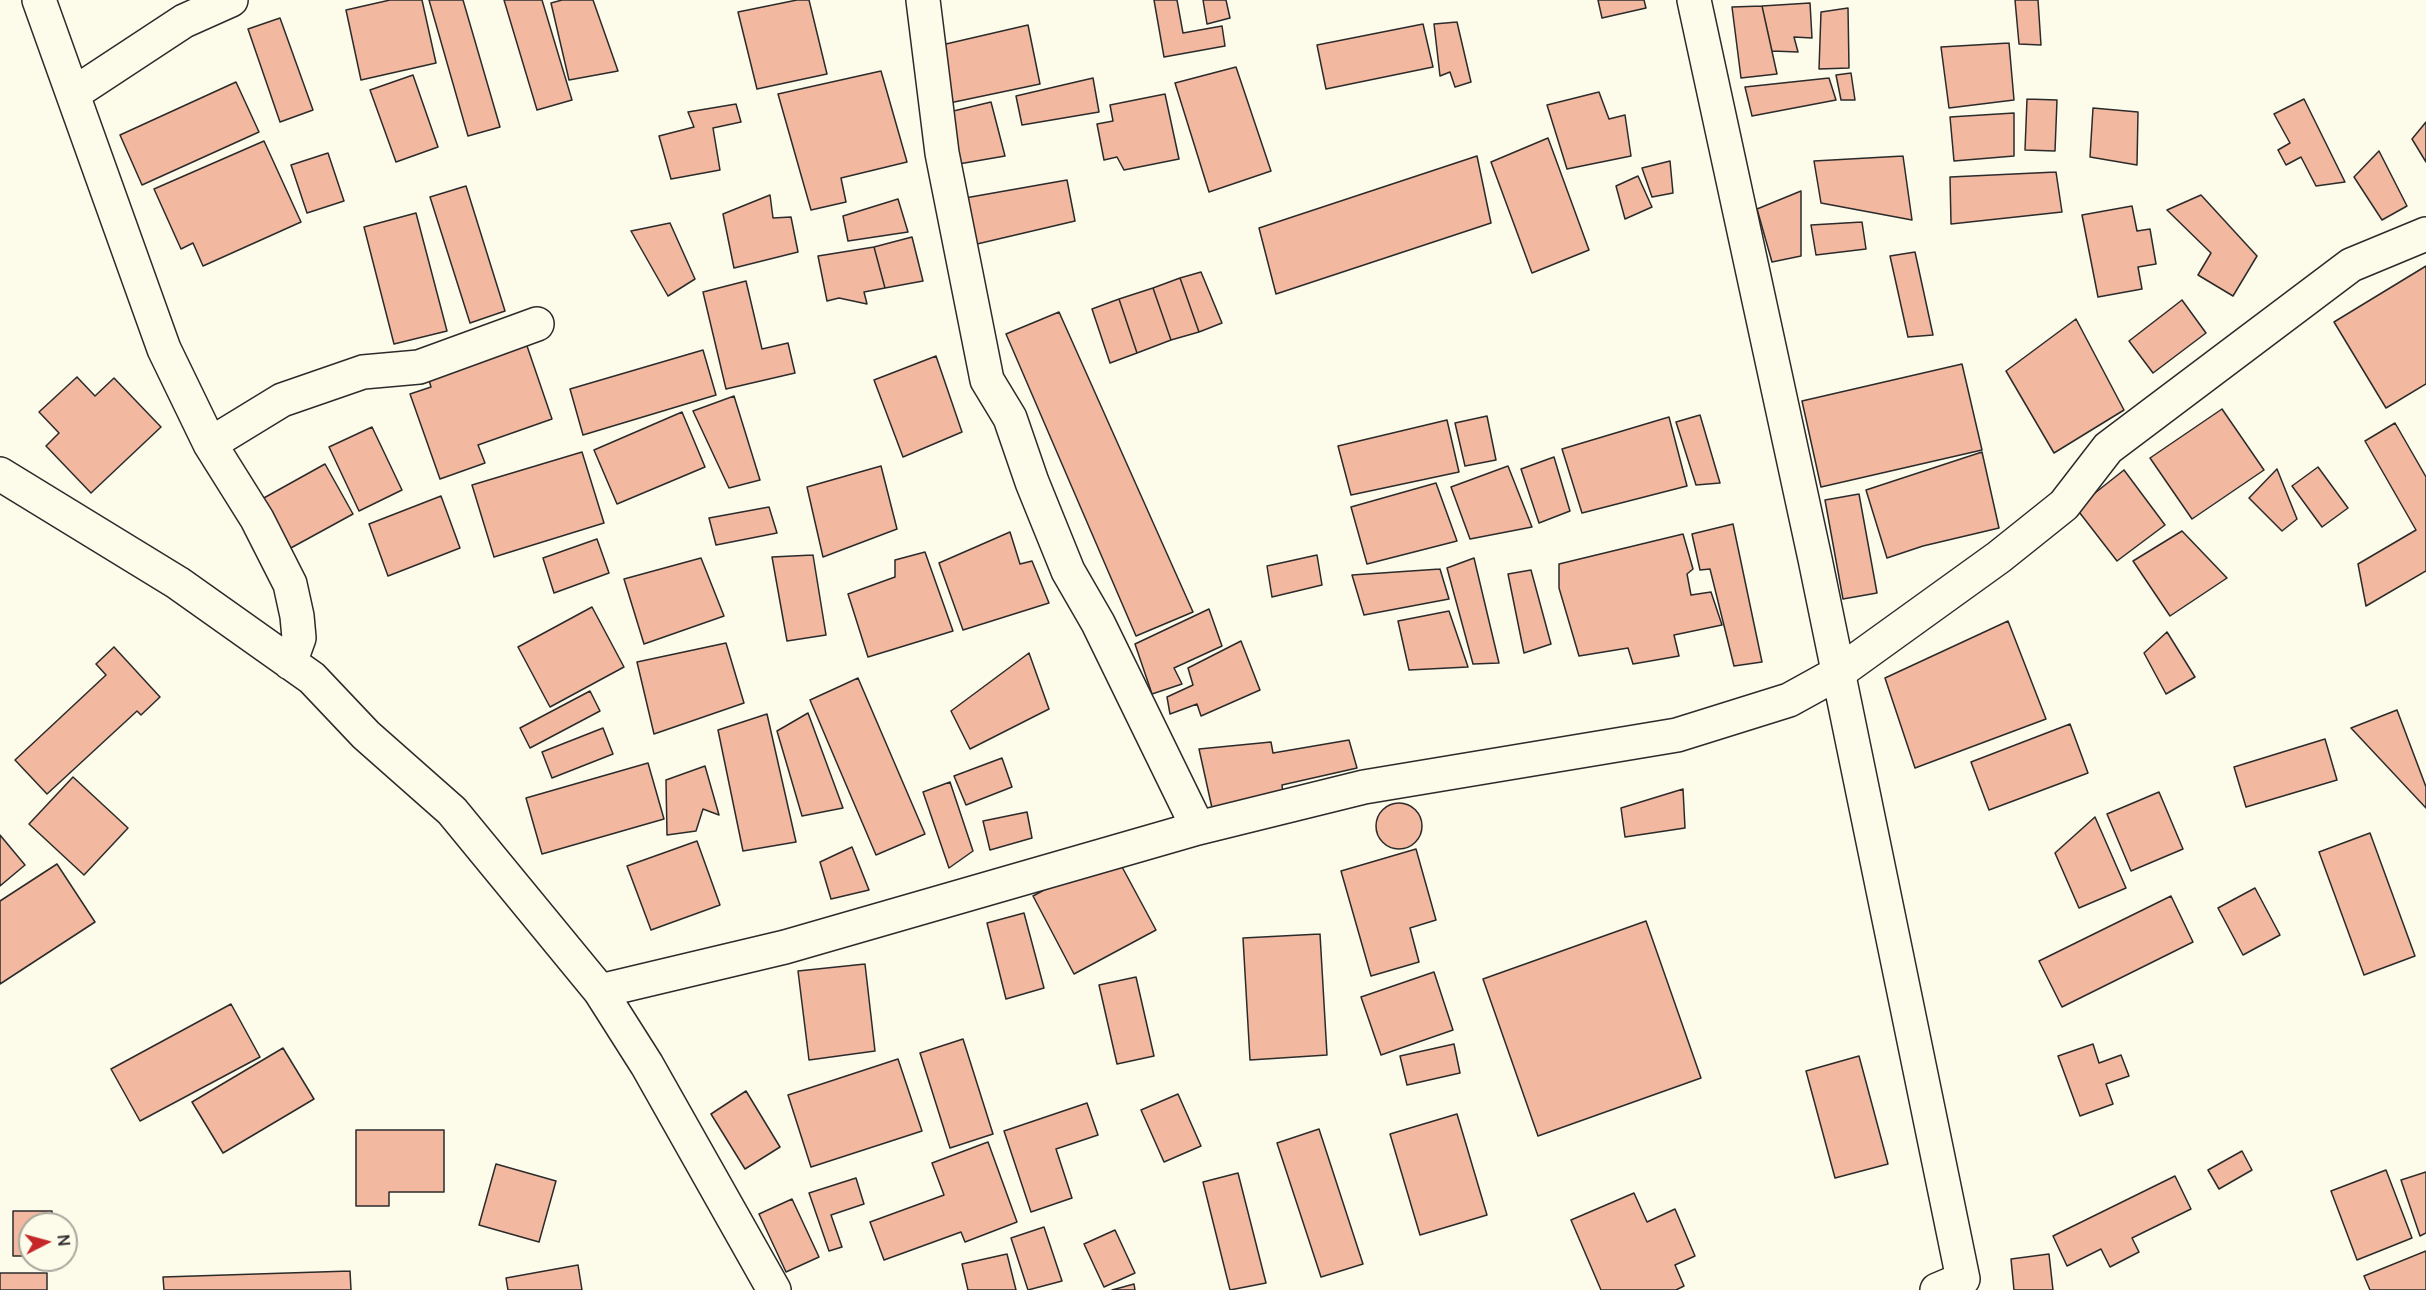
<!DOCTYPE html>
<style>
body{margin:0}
#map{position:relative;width:2426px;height:1290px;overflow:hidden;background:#fdfbea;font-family:Manrope,sans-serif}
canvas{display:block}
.north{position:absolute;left:18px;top:1212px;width:60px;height:60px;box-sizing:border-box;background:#fdfbea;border:2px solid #a9a89e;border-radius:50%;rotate:84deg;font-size:16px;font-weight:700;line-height:24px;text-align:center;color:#2b2b2b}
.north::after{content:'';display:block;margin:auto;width:21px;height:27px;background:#c62828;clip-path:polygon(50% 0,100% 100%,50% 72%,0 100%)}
</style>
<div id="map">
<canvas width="2426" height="1290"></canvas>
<div class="north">N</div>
</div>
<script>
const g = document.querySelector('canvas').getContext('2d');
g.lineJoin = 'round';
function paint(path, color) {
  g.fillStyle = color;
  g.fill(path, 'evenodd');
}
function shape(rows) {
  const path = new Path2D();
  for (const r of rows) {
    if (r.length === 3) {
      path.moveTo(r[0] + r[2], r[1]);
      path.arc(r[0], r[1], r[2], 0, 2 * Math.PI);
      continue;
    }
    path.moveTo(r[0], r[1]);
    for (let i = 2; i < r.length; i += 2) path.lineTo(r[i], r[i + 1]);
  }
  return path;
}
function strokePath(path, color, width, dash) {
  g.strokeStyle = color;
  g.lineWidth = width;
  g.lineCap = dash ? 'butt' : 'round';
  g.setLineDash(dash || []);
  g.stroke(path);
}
const building = shape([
 [390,0,422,0,436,63,361,80,346,10,390,0],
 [429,0,463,0,500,127,468,136,429,0],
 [504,0,542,0,572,100,537,110,504,0],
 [562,0,593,0,618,71,569,80,551,3,562,0],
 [797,0,809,0,827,74,757,89,738,12,797,0],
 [1154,0,1177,0,1183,33,1222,26,1225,46,1164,57,1154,0],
 [1203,0,1226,0,1230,18,1207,24,1203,0],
 [1598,0,1644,0,1646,8,1602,18,1598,0],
 [2015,0,2038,0,2041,45,2019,44,2015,0],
 [1810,3,1812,38,1794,37,1798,52,1772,51,1762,6,1810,3],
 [1762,6,1777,74,1741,78,1732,7,1762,6],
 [1848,8,1849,68,1819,69,1821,12,1848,8],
 [280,18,313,110,280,122,248,29,280,18],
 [1457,22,1471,82,1455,87,1450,72,1440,76,1434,24,1457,22],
 [1423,24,1433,67,1326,89,1317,45,1423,24],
 [1028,25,1040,84,940,105,933,47,1028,25],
 [2009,43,2014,100,1949,108,1941,47,2009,43],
 [1236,67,1271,171,1209,192,1175,83,1236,67],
 [881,71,907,162,841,178,846,202,811,210,778,94,881,71],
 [1851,73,1855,100,1841,100,1836,75,1851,73],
 [413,75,438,147,396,162,370,90,413,75],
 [1093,78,1099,112,1022,125,1016,96,1093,78],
 [1829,78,1836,100,1752,116,1745,87,1829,78],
 [236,82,259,132,142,185,120,135,236,82],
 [1599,92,1609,119,1625,115,1631,156,1567,169,1547,105,1599,92],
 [1165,94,1179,159,1124,170,1117,157,1104,160,1097,124,1113,121,1110,105,1165,94],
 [2027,99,2057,100,2055,151,2025,150,2027,99],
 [2304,99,2345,182,2316,186,2301,157,2286,165,2278,150,2290,143,2274,114,2304,99],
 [991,102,1005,156,953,165,941,114,991,102],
 [736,104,741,122,713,128,720,170,671,179,659,136,694,127,688,112,736,104],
 [2093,108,2138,112,2137,165,2090,157,2093,108],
 [2014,113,2014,156,1954,161,1950,117,2014,113],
 [2426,122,2426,162,2412,139,2426,122],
 [1548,138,1589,250,1532,273,1491,162,1548,138],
 [264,141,301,222,203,266,193,243,181,249,154,189,264,141],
 [2379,151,2407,206,2382,220,2354,177,2379,151],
 [328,153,344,201,307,213,291,165,328,153],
 [1477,156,1491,223,1276,294,1259,228,1477,156],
 [1903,156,1912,220,1821,203,1814,161,1903,156],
 [1670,161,1673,193,1652,197,1642,168,1670,161],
 [2056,172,2062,212,1951,224,1950,177,2056,172],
 [1638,176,1652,207,1625,219,1616,186,1638,176],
 [1067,180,1075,221,977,244,965,198,1067,180],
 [466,186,505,311,470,323,430,197,466,186],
 [1801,191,1801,256,1772,262,1757,209,1801,191],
 [770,195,773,218,791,217,798,252,734,268,723,214,770,195],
 [2201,195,2257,256,2233,296,2198,275,2211,253,2167,210,2201,195],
 [898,199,908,232,848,241,843,216,898,199],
 [2132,206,2137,231,2150,229,2156,264,2138,267,2142,289,2098,297,2082,215,2132,206],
 [416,213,447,331,394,344,364,227,416,213],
 [1862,222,1866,249,1816,255,1811,225,1862,222],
 [670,223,695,279,668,296,631,231,670,223],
 [912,237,923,281,885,288,874,247,912,237],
 [874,247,885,288,864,292,867,304,839,298,827,301,818,256,874,247],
 [1915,252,1933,335,1908,337,1890,256,1915,252],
 [2426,266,2426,384,2386,408,2334,322,2426,266],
 [1201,272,1222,323,1199,332,1180,278,1201,272],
 [1180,278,1199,332,1171,340,1153,288,1180,278],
 [746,281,762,349,788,343,795,373,726,389,703,292,746,281],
 [1153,288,1171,340,1137,353,1119,299,1153,288],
 [1119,299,1137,353,1110,363,1092,309,1119,299],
 [2182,300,2206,333,2153,373,2129,341,2182,300],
 [1059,312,1193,612,1136,636,1006,334,1059,312],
 [2076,319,2124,410,2054,453,2006,371,2076,319],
 [526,343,552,419,478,445,485,463,440,479,410,394,431,387,428,377,526,343],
 [703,350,716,395,583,435,570,389,703,350],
 [936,356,962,432,903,457,874,380,936,356],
 [1962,364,1982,450,1821,487,1802,401,1962,364],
 [77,377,95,396,114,378,161,427,91,493,46,446,59,433,39,412,77,377],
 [734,396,760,480,729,488,693,411,734,396],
 [2222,409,2264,470,2192,519,2150,458,2222,409],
 [682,412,705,467,617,504,594,450,682,412],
 [1700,415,1720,483,1696,485,1676,422,1700,415],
 [1487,416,1496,460,1465,466,1455,423,1487,416],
 [1669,417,1687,486,1582,513,1562,449,1669,417],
 [1447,420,1459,472,1351,495,1338,446,1447,420],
 [2395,423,2426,477,2426,571,2366,606,2358,564,2416,530,2365,441,2395,423],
 [372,427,402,490,359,511,329,447,372,427],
 [582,452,604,523,494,557,472,485,582,452],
 [1982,452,1999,528,1923,546,1887,558,1866,490,1982,452],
 [1554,457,1570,511,1539,523,1521,469,1554,457],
 [325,464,353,514,289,549,262,499,325,464],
 [881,466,897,529,823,557,807,487,881,466],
 [1508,466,1532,527,1470,539,1451,487,1508,466],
 [2318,467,2348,508,2322,527,2292,486,2318,467],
 [2277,469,2297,519,2282,531,2249,498,2277,469],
 [2124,470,2165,525,2117,561,2076,508,2124,470],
 [1436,483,1457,541,1367,564,1351,507,1436,483],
 [1859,494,1877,593,1843,599,1825,500,1859,494],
 [441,496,460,548,388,576,369,524,441,496],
 [769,507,777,533,716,545,709,518,769,507],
 [1733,524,1762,662,1734,666,1710,569,1700,570,1692,534,1733,524],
 [2182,531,2227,578,2170,616,2133,561,2182,531],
 [1010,532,1020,564,1032,561,1049,603,963,630,939,563,1010,532],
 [1683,534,1693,569,1687,574,1691,595,1711,592,1722,625,1674,635,1679,656,1633,664,1628,648,1579,656,1559,588,1559,564,1683,534],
 [597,539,609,573,554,593,543,558,597,539],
 [925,552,953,631,868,657,848,594,895,577,895,560,925,552],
 [813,555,826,635,787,641,772,557,813,555],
 [1317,555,1322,585,1272,597,1267,566,1317,555],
 [701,558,724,616,644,644,624,579,701,558],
 [1474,558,1499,663,1473,664,1447,568,1474,558],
 [1440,569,1449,599,1364,615,1352,575,1440,569],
 [1531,570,1551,644,1524,653,1508,574,1531,570],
 [592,607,624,667,550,707,518,647,592,607],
 [1209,609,1222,646,1174,668,1182,684,1152,694,1135,644,1209,609],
 [1449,611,1468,667,1409,670,1398,621,1449,611],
 [2008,621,2046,719,1915,768,1885,678,2008,621],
 [2167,632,2195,677,2166,694,2144,653,2167,632],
 [1241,641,1260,690,1201,716,1197,704,1170,714,1167,697,1193,685,1188,668,1241,641],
 [726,643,744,703,654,734,637,662,726,643],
 [114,647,160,697,141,715,137,711,47,794,15,760,106,675,96,664,114,647],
 [1029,653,1049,709,970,749,951,711,1029,653],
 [858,678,925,834,876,855,810,700,858,678],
 [590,691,600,711,530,748,520,728,590,691],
 [2397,710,2426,787,2426,808,2351,728,2397,710],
 [808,713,843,808,802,816,777,731,808,713],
 [767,714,796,842,743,851,718,730,767,714],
 [2070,724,2088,773,1989,810,1971,762,2070,724],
 [603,728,613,754,552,778,542,752,603,728],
 [2325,739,2337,780,2246,807,2234,767,2325,739],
 [1349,740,1357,768,1282,785,1283,795,1212,808,1199,749,1271,742,1273,753,1349,740],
 [1002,758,1012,787,966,805,954,776,1002,758],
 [648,763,664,819,542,854,526,798,648,763],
 [705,766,719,815,703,809,696,831,667,835,666,780,705,766],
 [73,777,128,828,84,875,29,824,73,777],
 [950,782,973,851,949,868,923,792,950,782],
 [1683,789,1685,828,1625,837,1621,808,1683,789],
 [2159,792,2183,849,2131,871,2107,814,2159,792],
 [1399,826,23],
 [1027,812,1032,838,990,850,983,821,1027,812],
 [2095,817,2126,888,2079,908,2055,853,2095,817],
 [2370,833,2415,956,2364,975,2319,852,2370,833],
 [0,835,25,865,0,886,0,835],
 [697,841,720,905,651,930,627,866,697,841],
 [852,847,869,890,831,899,820,862,852,847],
 [1416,849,1436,920,1410,928,1419,962,1371,976,1341,871,1416,849],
 [1114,852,1156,930,1074,974,1033,896,1114,852],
 [57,864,95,922,0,984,0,901,57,864],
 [2255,888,2280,935,2243,955,2218,908,2255,888],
 [2171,896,2193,942,2062,1007,2039,961,2171,896],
 [1024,913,1044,988,1006,999,987,923,1024,913],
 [1646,921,1701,1078,1538,1136,1483,979,1646,921],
 [1320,934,1327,1055,1250,1060,1243,938,1320,934],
 [865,964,875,1051,809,1060,798,971,865,964],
 [1434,972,1453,1030,1381,1055,1361,997,1434,972],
 [1136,977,1154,1056,1117,1064,1099,985,1136,977],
 [231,1004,260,1057,140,1121,111,1069,231,1004],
 [963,1039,993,1134,950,1148,920,1053,963,1039],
 [1454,1044,1460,1073,1407,1085,1400,1056,1454,1044],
 [2093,1044,2099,1063,2121,1055,2129,1076,2106,1084,2113,1104,2080,1116,2058,1056,2093,1044],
 [283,1048,314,1099,223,1153,192,1102,283,1048],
 [1859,1056,1888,1164,1835,1178,1806,1071,1859,1056],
 [898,1059,922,1131,811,1167,788,1095,898,1059],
 [746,1091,780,1147,745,1169,711,1114,746,1091],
 [1178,1094,1201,1146,1164,1162,1141,1110,1178,1094],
 [1087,1103,1098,1135,1056,1149,1072,1198,1031,1212,1004,1131,1087,1103],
 [1457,1114,1487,1215,1420,1235,1390,1134,1457,1114],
 [1319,1129,1363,1264,1321,1277,1277,1143,1319,1129],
 [356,1130,444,1130,444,1192,389,1192,389,1206,356,1206,356,1130],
 [988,1142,1017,1222,965,1242,961,1232,884,1260,870,1222,944,1195,932,1163,988,1142],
 [2242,1151,2252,1170,2219,1189,2208,1170,2242,1151],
 [496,1164,556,1181,539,1242,479,1225,496,1164],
 [2386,1170,2412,1238,2357,1260,2331,1191,2386,1170],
 [2426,1172,2426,1233,2420,1236,2401,1180,2426,1172],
 [1238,1173,1266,1283,1230,1290,1203,1182,1238,1173],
 [2175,1176,2191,1209,2132,1238,2139,1252,2110,1267,2101,1249,2067,1266,2053,1236,2175,1176],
 [856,1178,864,1204,831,1215,842,1247,829,1251,809,1193,856,1178],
 [1634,1193,1647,1222,1675,1209,1695,1256,1675,1265,1684,1286,1676,1290,1601,1290,1571,1220,1634,1193],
 [792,1199,819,1257,786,1272,759,1214,792,1199],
 [13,1211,52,1211,52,1224,30,1224,30,1256,13,1256,13,1211],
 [1044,1227,1062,1281,1028,1290,1011,1238,1044,1227],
 [1115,1230,1135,1273,1104,1287,1084,1244,1115,1230],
 [2426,1251,2426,1290,2370,1290,2364,1276,2426,1251],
 [1007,1254,1016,1290,968,1290,962,1264,1007,1254],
 [2049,1254,2053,1290,2014,1290,2011,1259,2049,1254],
 [578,1265,582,1290,508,1290,506,1278,578,1265],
 [350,1271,351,1290,164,1290,163,1277,350,1271],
 [0,1273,47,1273,47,1290,0,1290,0,1273],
 [1134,1284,1135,1290,1112,1290,1134,1284]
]);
paint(building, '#f2b8a0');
strokePath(building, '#2b2b2b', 1.5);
const street = shape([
 [39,0,164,349,210,444,257,519,290,584,297,616,299,638,290,663],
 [923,0,942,153,987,380,1010,418,1032,482,1068,571,1098,623,1198,828],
 [1694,0,1815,559,1963,1279,1937,1290],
 [73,94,184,21,231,0],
 [210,444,282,400,363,372,419,367,537,324],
 [0,474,178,583,312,678,366,735,452,811,600,991,647,1065,774,1290],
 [600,991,785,947,1198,828,1364,787,1677,735,1789,700,1838,673,1999,557,2064,505,2108,448,2351,265,2426,234]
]);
strokePath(street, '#2b2b2b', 36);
strokePath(street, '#fdfbea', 33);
</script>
